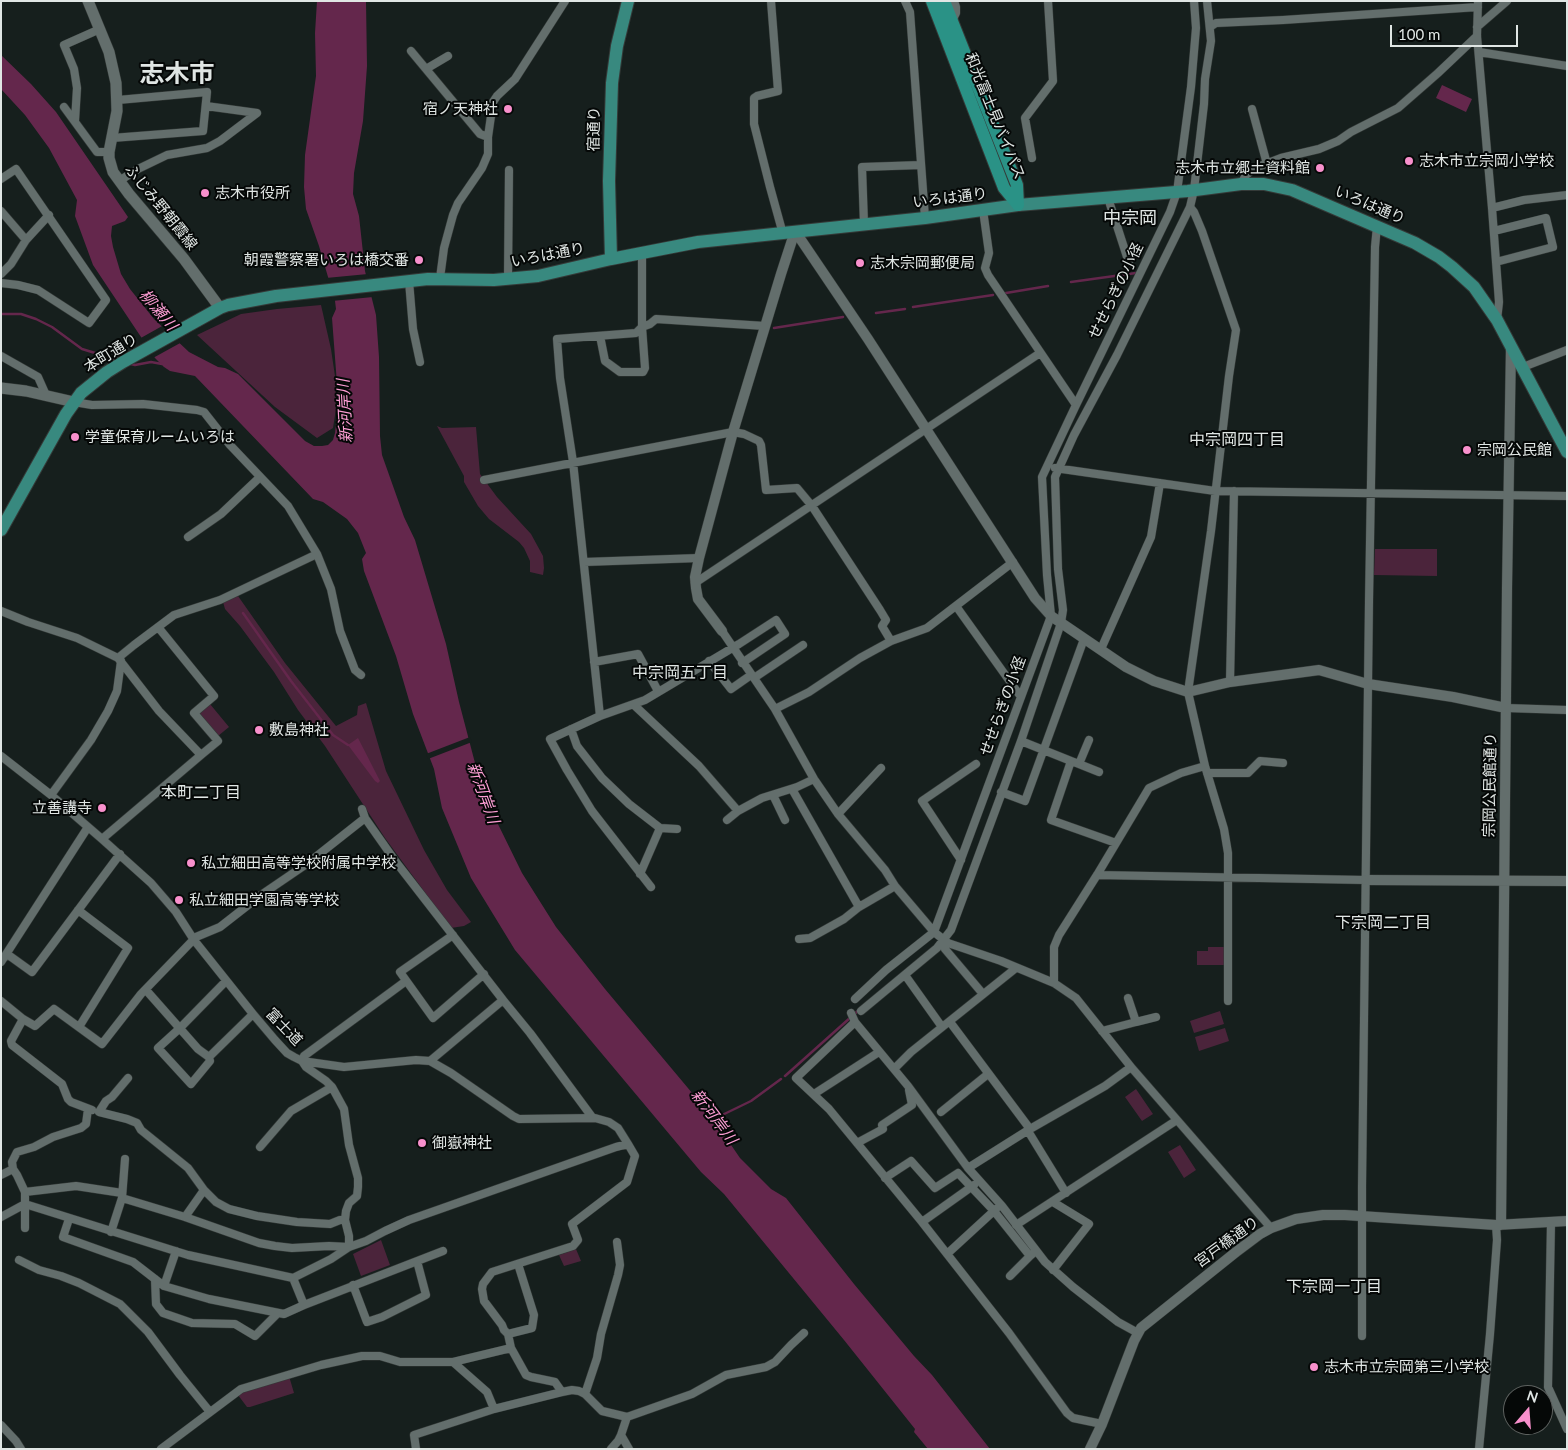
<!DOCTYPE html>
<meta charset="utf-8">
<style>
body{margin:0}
#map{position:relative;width:1568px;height:1450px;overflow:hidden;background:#161f1d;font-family:Lato,sans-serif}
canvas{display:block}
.frame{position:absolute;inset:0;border:2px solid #e0e6e4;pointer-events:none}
.north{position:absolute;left:1503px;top:1385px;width:50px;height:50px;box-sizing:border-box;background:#050807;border:1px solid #5d615f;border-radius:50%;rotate:18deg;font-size:14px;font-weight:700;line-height:20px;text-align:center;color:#e0e6e4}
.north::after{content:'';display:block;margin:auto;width:18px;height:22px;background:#f890cc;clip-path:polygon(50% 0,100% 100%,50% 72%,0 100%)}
.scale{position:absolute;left:1390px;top:25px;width:128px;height:22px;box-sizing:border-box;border:2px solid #e0e6e4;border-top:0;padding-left:6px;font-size:15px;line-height:18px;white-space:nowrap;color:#e0e6e4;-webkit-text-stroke:4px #050807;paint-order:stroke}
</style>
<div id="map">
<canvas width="1568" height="1450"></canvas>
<div class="frame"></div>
<div class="north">N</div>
<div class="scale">100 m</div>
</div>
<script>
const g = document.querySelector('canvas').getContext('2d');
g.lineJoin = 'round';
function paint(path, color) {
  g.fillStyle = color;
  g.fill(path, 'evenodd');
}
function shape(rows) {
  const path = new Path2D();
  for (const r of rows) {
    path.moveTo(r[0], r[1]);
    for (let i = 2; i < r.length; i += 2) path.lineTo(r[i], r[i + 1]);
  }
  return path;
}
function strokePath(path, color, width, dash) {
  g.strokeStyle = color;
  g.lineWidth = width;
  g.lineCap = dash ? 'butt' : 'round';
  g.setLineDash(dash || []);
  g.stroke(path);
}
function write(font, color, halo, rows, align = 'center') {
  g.font = font + ' Lato,"Noto Sans JP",sans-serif';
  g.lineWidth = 4;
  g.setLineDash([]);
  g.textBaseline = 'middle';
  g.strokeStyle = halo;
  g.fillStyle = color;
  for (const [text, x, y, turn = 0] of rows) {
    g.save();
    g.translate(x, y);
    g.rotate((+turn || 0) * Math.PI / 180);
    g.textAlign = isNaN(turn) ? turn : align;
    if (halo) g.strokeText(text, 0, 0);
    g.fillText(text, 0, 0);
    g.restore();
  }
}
paint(shape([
 [321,305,331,349,336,383,336,409,333,428,317,438,275,407,197,335,241,314,277,309],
 [437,426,442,428,476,427,480,474,497,497,531,534,543,556,544,568,543,575,530,572,530,561,524,548,519,542,489,519,478,506,464,482,464,476],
 [1375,549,1437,549,1437,576,1374,575],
 [238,596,285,663,336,726,357,715,358,706,366,703,386,771,424,850,447,890,471,922,464,926,451,928,385,838,325,746,298,710,274,672,240,626,225,609,223,602],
 [210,704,229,727,218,736,199,713],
 [1208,947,1224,947,1224,965,1197,965,1197,951,1208,951],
 [1220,1011,1224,1024,1194,1033,1190,1021],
 [1225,1028,1229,1041,1199,1051,1195,1037],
 [1136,1089,1153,1114,1142,1121,1125,1097],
 [1180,1145,1196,1170,1184,1178,1168,1152],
 [381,1240,390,1265,361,1276,353,1254],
 [576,1249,581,1261,564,1266,559,1255],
 [289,1376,294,1393,250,1407,247,1407,238,1395,247,1389]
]), '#4b243b');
paint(shape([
 [317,1,366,1,367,66,363,121,354,173,353,194,359,216,365,271,376,315,379,357,380,436,382,455,404,517,415,540,446,644,459,702,480,782,494,816,522,873,556,927,605,989,703,1106,712,1109,724,1124,727,1139,740,1158,771,1189,786,1198,854,1284,914,1356,932,1375,990,1449,928,1449,914,1432,915,1429,844,1340,724,1194,701,1172,515,950,471,878,442,808,434,769,413,714,396,656,364,571,362,559,366,553,358,533,347,519,323,502,313,499,195,376,170,371,164,367,155,358,93,265,75,216,77,200,49,148,25,115,1,89,1,55,31,84,56,112,128,217,125,221,112,226,111,236,113,247,121,274,130,289,154,319,189,352,218,367,225,368,238,374,305,441,314,446,322,446,328,445,333,440,335,433,337,414,338,397,332,318,336,309,335,301,319,246,306,209,304,187,305,155,316,76,315,33],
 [1442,85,1472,99,1466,112,1436,98],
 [358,738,380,781,378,783,375,781,348,745]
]), '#64274c');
paint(shape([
 [368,274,373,297,332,301,326,278],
 [164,325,182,342,153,358,139,339],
 [470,737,472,742,428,759,426,754]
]), '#161f1d');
strokePath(shape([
 [1071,282,1136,273],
 [1006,293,1048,286],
 [913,307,993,295],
 [876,313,905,309],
 [1,314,21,314,36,319,52,327,82,349,118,360],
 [774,328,843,317],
 [131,364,135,365,151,362,162,364],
 [243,613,291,681,333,735,348,745],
 [785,1076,860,1009],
 [716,1118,751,1101,781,1079]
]), '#64274c', 2.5);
const minor = shape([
 [771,1,778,91,757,96,754,98,754,124,770,187,783,234],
 [905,1,910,12,925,218],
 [1478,1,1477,36,1492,208,1499,302,1497,320],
 [952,21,956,13,956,7,954,1],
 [1210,27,1216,23,1283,20,1478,7],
 [1477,27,1507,1],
 [411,51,480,134,488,137],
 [1479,52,1567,66],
 [426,69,448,56],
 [64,107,97,152,109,152],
 [1252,109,1267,164],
 [75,121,77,88,74,69,64,45,100,29],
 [112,138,203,131,207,92,118,100],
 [1032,158,1025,118,1053,81,1048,1],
 [1,179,16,169,106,300,89,323,38,290,18,285,1,283],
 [119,181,138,169,167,155,207,148,220,141,257,113,206,106],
 [1241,184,1246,175,1255,168,1281,158,1319,149,1338,141,1351,132,1398,108,1438,73,1477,36],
 [1108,198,1129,263],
 [1190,207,1194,212,1202,231,1236,330,1229,376,1211,531,1188,692,1205,766,1224,829,1228,853,1228,1001],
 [1492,208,1524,200,1567,195],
 [983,210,989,253,985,268,988,275,1076,405],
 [1,211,26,240,11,264,1,274],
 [864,224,862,167,921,165],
 [1494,231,1546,218,1553,247,1496,262],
 [26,240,49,215],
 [440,278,444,248,453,215,458,203,482,168,488,154,488,137,493,102,497,96,515,79,565,1],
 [508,279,509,170],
 [409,281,413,329,420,362],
 [600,336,605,361,620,372,643,372,645,368,642,327,642,253],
 [1,356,38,377,46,395],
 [1523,367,1567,350],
 [74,402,92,405,143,404,197,410,204,412,230,445,288,506,317,554,331,589,340,631,355,670,361,675],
 [1055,468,1215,491,1567,496],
 [484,480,733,432,744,434,759,441,761,445,766,490,797,488,812,506,880,610,886,620,882,626,891,641],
 [188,537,221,514,260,477],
 [584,562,699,558],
 [695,583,1040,353],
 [956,606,1021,697],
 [1,611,28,622,77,638,118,658,159,711,201,755,102,839],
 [158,627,214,696,194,713,218,741,201,755],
 [722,631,775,709,814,779,838,814,885,870,895,886,934,932,948,943,1001,961,1054,983,1076,998,1131,1067,1271,1228],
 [1101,649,1151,537,1160,483],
 [118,658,134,645,174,615,220,600,317,554],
 [709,661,731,689,751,675],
 [594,662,638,654,658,691],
 [754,678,803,645],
 [1230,682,1234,491],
 [634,705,699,766,738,811,762,798,797,787,814,779],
 [1506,708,1567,710],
 [775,709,809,692,860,658,891,641,927,628,1013,562],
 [600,716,573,462,560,378,557,339,636,333,642,327,650,324,656,319,765,326],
 [571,729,577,746,602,778,629,804,660,828,677,829],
 [1021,741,1071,761,1051,820,1116,843],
 [1,756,51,795,102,839,151,883,176,912,194,940,253,1014,275,1040,287,1053,294,1057,302,1061,344,1067,416,1060,430,1061,451,1073,513,1116,519,1119,595,1118,609,1122,618,1128,628,1144],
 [1071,761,1079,764,1089,740],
 [1079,764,1099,772],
 [1207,773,1248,773,1260,761,1283,763],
 [792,789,859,907],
 [1001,792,1025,801,1084,639],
 [51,795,91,740,108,711,117,691,121,661],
 [773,795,785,820],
 [362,809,365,818,396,862,503,1000,530,1033,592,1117],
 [838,814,881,768],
 [727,820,738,811],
 [961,860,922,801,976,764],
 [640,874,660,828],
 [1097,875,1366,880],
 [651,887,592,811,567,770,550,739,600,716,645,700,739,644,776,620,785,634,742,663],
 [78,910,128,948,79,1027],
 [453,935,400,972,433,1018,484,974],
 [799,939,810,938,844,919,859,907,895,886],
 [944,939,945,949,983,994],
 [7,954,32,972,120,854],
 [1,962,88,827],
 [905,975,942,1027],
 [226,981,180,1028,158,1048,191,1084,210,1061,209,1057,253,1014],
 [1054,983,1054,947,1059,935,1097,875,1149,788,1181,773,1205,766],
 [146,990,198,1049,209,1057],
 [1128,998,1136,1022,1156,1017],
 [855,999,886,970,934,932,1051,616,1047,575,1042,477,1076,405,1170,212,1177,192,1191,87,1196,28,1194,1],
 [1,1001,23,1019,35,1026,54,1009,102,1044,141,994,196,937,220,927,261,895,308,863,365,818],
 [861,1011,937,948,951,930,1021,741,1061,623,1063,610,1058,569,1055,477,1074,435,1117,355,1190,207,1194,190,1204,104,1205,79,1211,41,1207,1],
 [851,1013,855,1022,908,1086,968,1168,1002,1206,1045,1262,1073,1287,1118,1322,1138,1333],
 [23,1019,11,1041,12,1045,62,1084,68,1099,71,1102,92,1110],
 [855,1022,796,1078,829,1109,922,1222,1009,1333,1067,1413,1073,1418,1102,1424],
 [950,1022,1030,1129],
 [1102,1031,1136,1022],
 [430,1061,503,1000],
 [894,1069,911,1052,1016,968],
 [128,1078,112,1097,106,1101,99,1112,127,1119,137,1123,141,1130,188,1168,204,1190,216,1202,229,1209,257,1216,297,1222,330,1224,340,1220,345,1220],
 [814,1094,879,1052],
 [941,1112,988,1074],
 [1028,1131,1066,1193],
 [857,1143,883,1129,882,1125,912,1105,909,1090],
 [260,1147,291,1111,332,1087],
 [968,1168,1030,1129,1105,1086,1131,1067],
 [1,1175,13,1169],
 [885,1178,911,1161,935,1188,958,1173,994,1211,1030,1256,1036,1251],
 [25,1192,76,1186,122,1193],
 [122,1198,185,1217,259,1243,275,1246,292,1248,329,1246,349,1247,349,1236,345,1220,346,1211,349,1203,357,1196,358,1187,358,1178,349,1145,344,1109,332,1087,326,1081,306,1067,302,1061,304,1056,406,981],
 [1053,1202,1089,1224,1053,1270],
 [1,1217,25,1204,188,1255,293,1278,331,1259,349,1247,366,1241,385,1231,409,1220,616,1147,628,1144,635,1156,627,1182,572,1224,578,1240,573,1246,492,1272,483,1284,482,1289,484,1301,502,1325,504,1330,508,1334,511,1348,526,1375,531,1377,555,1382,562,1392,572,1390,579,1391,585,1394,602,1411,627,1417],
 [185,1217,204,1190],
 [69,1219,63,1237,133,1262,164,1286,209,1299,284,1314,304,1305,443,1251],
 [922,1222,974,1185],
 [1551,1222,1548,1387,1567,1429],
 [1016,1225,1177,1120],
 [25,1228,25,1192,17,1175,13,1169,12,1162,17,1152,34,1147,53,1137,81,1128,86,1124,88,1109],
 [111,1232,122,1198,125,1159],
 [947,1254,996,1209],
 [19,1260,39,1270,61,1276,79,1283,120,1304,148,1332,180,1375,210,1412],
 [1010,1276,1030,1256],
 [293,1278,304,1305],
 [155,1279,156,1304,163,1313,192,1323,235,1324,255,1336,278,1313],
 [353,1285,367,1322,382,1317,426,1295,417,1261],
 [164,1286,176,1251],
 [508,1334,532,1328,534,1315,518,1264],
 [1362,1336,1362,1188,1369,601,1375,247,1377,226],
 [453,1362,511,1348],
 [585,1394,597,1358,601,1334,618,1275,620,1265,617,1242],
 [1,1425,16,1441,21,1449],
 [621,1435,627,1417,692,1394,726,1375,766,1367,775,1362,791,1345,804,1333],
 [161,1449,241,1389,321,1365,362,1356,380,1356,400,1362,453,1362,487,1392,494,1409],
 [416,1449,414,1435,494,1409,562,1392],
 [611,1449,618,1441,621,1435,629,1449],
 [1479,1449,1490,1334,1497,1240,1496,1225]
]);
const tertiary = shape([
 [795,231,868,339,1035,598,1051,616,1126,667,1154,681,1188,692,1230,682,1319,670,1368,684,1453,697,1506,708],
 [722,631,698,599,696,588,695,577,699,558,733,432,781,274,795,231],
 [1366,880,1567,881],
 [1501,1225,1507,588,1511,346],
 [1090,1449,1102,1424,1134,1341,1141,1328,1236,1252,1260,1234,1271,1228,1296,1219,1323,1215,1345,1215,1496,1225,1567,1221]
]);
const secondary = shape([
 [88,1,109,52,116,83,117,111,109,152,109,158,113,172,129,194,184,259,220,308],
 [1,388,26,391,74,402]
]);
const primary = shape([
 [611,259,609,181,612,83,617,46,628,1],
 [1,530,66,414,81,393,107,372,123,362,220,308,228,305,276,296,428,279,494,280,538,276,611,259,698,242,925,218,1018,205,1188,191,1241,184,1264,184,1292,190,1415,243,1439,257,1452,267,1474,287,1497,320,1567,452]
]);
const trunk = shape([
 [932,1,1004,188,1018,205],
 [944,1,1017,185,1018,205]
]);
strokePath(minor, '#343a38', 9);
strokePath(tertiary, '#343a38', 11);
strokePath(secondary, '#343a38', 12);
strokePath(primary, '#343a38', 14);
strokePath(trunk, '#343a38', 14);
strokePath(minor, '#636e6c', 8);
strokePath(tertiary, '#636e6c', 10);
strokePath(secondary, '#636e6c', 11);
strokePath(primary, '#38897f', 12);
strokePath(trunk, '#2a9286', 12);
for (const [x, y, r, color] of [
 [508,109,5,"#f890cc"],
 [1409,161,5,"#f890cc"],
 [1320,168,5,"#f890cc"],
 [205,193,5,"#f890cc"],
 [419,260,5,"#f890cc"],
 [860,263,5,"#f890cc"],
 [75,437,5,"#f890cc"],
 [1467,450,5,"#f890cc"],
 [259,730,5,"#f890cc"],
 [102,808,5,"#f890cc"],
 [191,863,5,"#f890cc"],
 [179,900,5,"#f890cc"],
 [422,1143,5,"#f890cc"],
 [1314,1367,5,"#f890cc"]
]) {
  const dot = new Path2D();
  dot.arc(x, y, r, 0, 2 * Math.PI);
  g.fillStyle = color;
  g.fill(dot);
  strokePath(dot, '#050807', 2);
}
write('15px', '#e0e6e4', '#050807', [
 ["宿ノ天神社",498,109,"right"],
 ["志木市立宗岡小学校",1419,161],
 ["志木市立郷土資料館",1310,168,"right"],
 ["志木市役所",215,193],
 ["朝霞警察署いろは橋交番",409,260,"right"],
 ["志木宗岡郵便局",870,263],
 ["学童保育ルームいろは",85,437],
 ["宗岡公民館",1477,450],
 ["敷島神社",269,730],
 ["立善講寺",92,808,"right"],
 ["私立細田高等学校附属中学校",201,863],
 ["私立細田学園高等学校",189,900],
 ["御嶽神社",432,1143],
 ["志木市立宗岡第三小学校",1324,1367]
], 'left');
write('15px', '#e0e6e4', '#050807', [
 ["和光富士見バイパス",995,116,68],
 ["宿通り",594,129,-89],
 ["いろは通り",950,198,-7],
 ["いろは通り",1370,205,23],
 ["ふじみ野朝霞線",161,207,51],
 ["いろは通り",548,255,-11],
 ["せせらぎの小径",1116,291,-64],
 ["本町通り",111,353,-32],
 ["せせらぎの小径",1003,706,-70],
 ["宗岡公民館通り",1490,785,-89],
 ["富士道",284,1027,46],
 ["宮戸橋通り",1227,1242,-36]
]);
write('italic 16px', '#fc9dd3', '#050807', [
 ["柳瀬川",158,310,50],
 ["新河岸川",345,411,-93],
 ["新河岸川",483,793,70],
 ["新河岸川",714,1117,53]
]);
write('16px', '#e0e6e4', '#050807', [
 ["中宗岡四丁目",1237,440],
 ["中宗岡五丁目",680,673],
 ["本町二丁目",201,793],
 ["下宗岡二丁目",1383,923],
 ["下宗岡一丁目",1334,1287]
]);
write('18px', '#e0e6e4', '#050807', [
 ["中宗岡",1130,218]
]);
write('bold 25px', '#e0e6e4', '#050807', [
 ["志木市",177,74]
]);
</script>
